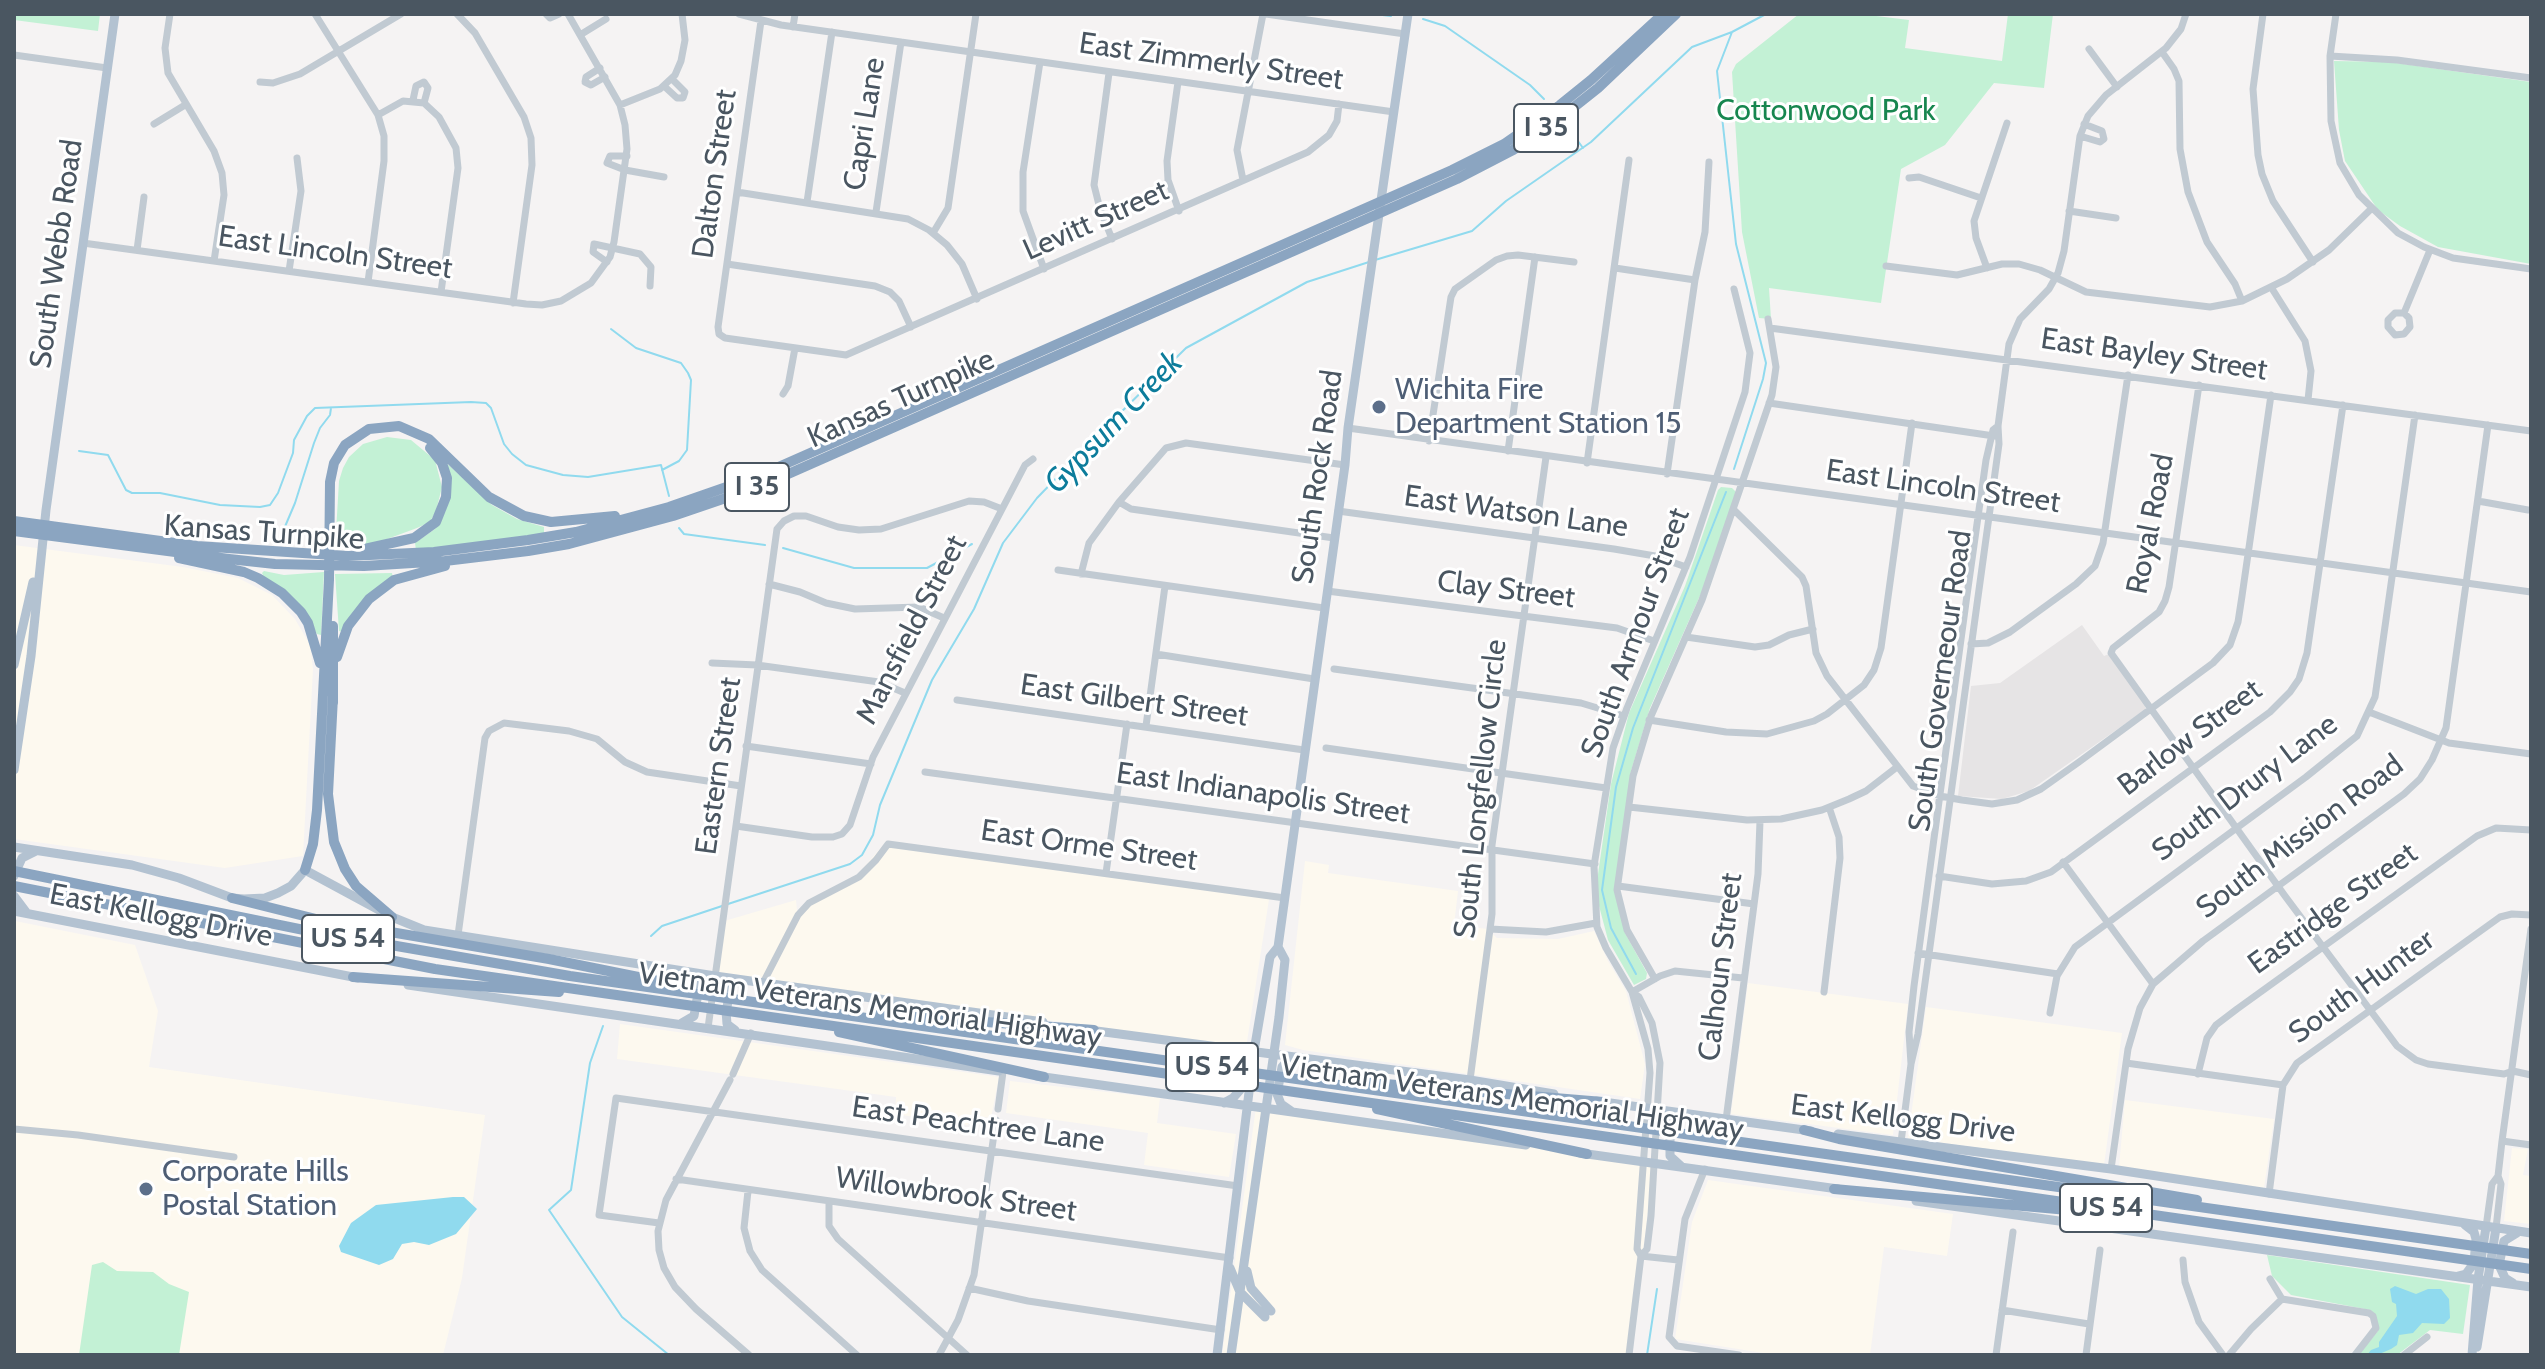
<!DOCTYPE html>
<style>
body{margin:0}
#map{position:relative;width:2545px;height:1369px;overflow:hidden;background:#f5f3f3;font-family:Cabin,sans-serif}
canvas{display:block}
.frame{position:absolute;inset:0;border:16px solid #4a5661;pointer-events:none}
</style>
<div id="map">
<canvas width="2545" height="1369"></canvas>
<div class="frame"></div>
</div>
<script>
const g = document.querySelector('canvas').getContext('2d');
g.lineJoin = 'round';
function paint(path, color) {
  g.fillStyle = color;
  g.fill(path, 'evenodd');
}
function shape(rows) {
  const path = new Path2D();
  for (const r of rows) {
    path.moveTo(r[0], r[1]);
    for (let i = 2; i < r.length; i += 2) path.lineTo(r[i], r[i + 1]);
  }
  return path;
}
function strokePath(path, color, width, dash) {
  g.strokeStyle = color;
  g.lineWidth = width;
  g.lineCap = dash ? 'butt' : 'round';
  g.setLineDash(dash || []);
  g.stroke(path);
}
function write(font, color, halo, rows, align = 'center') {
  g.font = font + ' Cabin,sans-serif';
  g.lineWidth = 6;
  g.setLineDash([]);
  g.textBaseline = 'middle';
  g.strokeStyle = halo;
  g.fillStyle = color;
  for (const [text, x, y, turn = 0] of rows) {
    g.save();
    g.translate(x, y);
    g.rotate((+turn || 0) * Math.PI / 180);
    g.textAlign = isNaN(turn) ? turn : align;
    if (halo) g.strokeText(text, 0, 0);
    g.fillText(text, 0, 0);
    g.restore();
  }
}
paint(shape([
 [14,545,183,567,238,578,272,595,295,619,310,645,313,669,303,856,225,868,14,839],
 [885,843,1270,893,1246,1048,715,973,721,922,796,900,797,911,858,874],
 [1305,861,1329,865,1328,873,1458,891,1454,925,1488,929,1497,938,1558,939,1594,931,1608,961,1626,991,1645,1064,1640,1099,1303,1050,1285,1045],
 [15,921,135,945,158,1011,149,1067,485,1115,462,1278,443,1355,14,1355],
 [1748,983,1908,1004,1893,1135,1731,1114],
 [1926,1007,2122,1033,2104,1165,1908,1138],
 [620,1024,999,1077,991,1118,970,1115,968,1125,895,1114,896,1097,617,1059],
 [1010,1081,1160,1098,1157,1123,1236,1134,1229,1177,1144,1165,1148,1133,1006,1113],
 [2125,1100,2274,1119,2264,1188,2119,1167],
 [1256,1107,1654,1163,1630,1355,1222,1355],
 [2512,1148,2528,1149,2523,1175,2531,1176,2531,1224,2504,1221],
 [1708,1180,1953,1214,1947,1256,1884,1247,1870,1355,1776,1355,1675,1339,1692,1222]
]), '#fdf9ef');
paint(shape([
 [2082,625,2104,656,2109,654,2146,706,2145,710,2029,791,2002,799,1958,796,1971,686,2000,683]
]), '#e6e4e5');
paint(shape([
 [14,14,100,14,98,31,14,20],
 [1799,14,1860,14,1909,20,1905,48,2002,61,2008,14,2053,14,2044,88,1994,83,1945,145,1901,169,1881,303,1769,288,1771,319,1759,318,1742,232,1732,72,1736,64],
 [2334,61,2389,62,2531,82,2531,264,2438,247,2400,226,2378,210,2345,161,2339,130],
 [387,437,411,440,435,460,442,487,436,511,430,522,417,528,371,545,335,549,339,481,343,468,349,457,363,444],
 [441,458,492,505,517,519,544,527,544,534,416,550,415,543,435,529,446,510],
 [1721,487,1732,488,1736,492,1703,589,1650,708,1631,771,1615,892,1625,933,1647,973,1646,979,1634,985,1608,940,1598,902,1598,874,1611,784,1629,713,1685,586,1718,490],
 [264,571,284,575,324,572,321,635,317,634,299,604,265,579,262,573],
 [392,573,393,579,343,632,339,631,335,574],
 [2267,1255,2470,1285,2463,1334,2430,1330,2397,1355,2358,1355,2378,1331,2370,1310,2291,1295,2272,1276],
 [103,1262,117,1271,153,1272,169,1284,189,1292,179,1355,79,1355,92,1265]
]), '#c3f1d5');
paint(shape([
 [453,1197,464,1197,477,1209,456,1234,429,1245,414,1242,402,1244,393,1259,379,1265,341,1252,339,1246,351,1223,376,1205],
 [2395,1286,2416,1294,2428,1289,2441,1289,2449,1299,2450,1318,2444,1324,2422,1323,2413,1333,2399,1335,2397,1345,2391,1349,2377,1355,2367,1355,2371,1350,2379,1347,2379,1342,2397,1316,2396,1304,2392,1302,2390,1289]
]), '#90daee');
strokePath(shape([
 [1374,14,1391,16],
 [1423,19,1445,26,1530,85,1544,99],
 [1732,32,1717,71,1736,244,1766,363,1763,379,1734,469],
 [1572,133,1583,148],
 [1375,260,1472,231,1506,201,1591,142,1692,47,1732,32,1766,14],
 [611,329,636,348,681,363,688,373,691,380,687,450,679,461,662,470],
 [79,451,108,455,126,490,132,493,160,493,220,505,260,507,270,505,278,493,293,453,294,440,307,416,315,408,471,402,486,403,491,408,504,444,512,454,526,465,563,475,588,477,661,465,669,496],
 [679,528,684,534,765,545],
 [281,536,295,503,314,443,320,428,330,415,331,408],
 [783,548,854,568,927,568,972,544],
 [728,904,850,864,862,855,873,835,880,805,932,680,974,609,1003,543,1037,498,1103,430,1186,348,1307,282,1369,262],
 [651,936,662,926,722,906],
 [1636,974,1611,928,1602,890,1616,787,1633,728,1726,492],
 [603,1026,590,1063,571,1190,549,1210,622,1317,669,1355],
 [1647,1355,1657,1289]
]), '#90daee', 2);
strokePath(shape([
 [170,14,165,48,168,73,214,151,222,173,224,195,214,261],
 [315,14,378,115,384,136,384,161,368,282],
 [457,14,475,33,524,117,531,138,532,165,513,303],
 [546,14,550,18,559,14],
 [739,14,781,25,1394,112],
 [1266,14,1405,34],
 [2263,14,2253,89,2258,155,2262,174,2273,201,2313,262],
 [2336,14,2330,56,2331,121,2340,163,2359,195,2398,233,2424,247,2453,258,2531,269],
 [761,21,718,327,719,334,725,338,846,355,1308,152,1329,135,1337,121,1339,104],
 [793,27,795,14],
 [580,35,606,19],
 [2089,49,2117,87],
 [2162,52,2174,69,2179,81,2180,149,2188,192,2207,242,2235,284,2242,301],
 [14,55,107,68],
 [2330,56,2397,60,2531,78],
 [1040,62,1023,172,1023,211,1044,269],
 [600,68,586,77,585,82,591,85,605,77],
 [1109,73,1094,185,1100,209,1112,239],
 [260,82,273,83,300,74,401,14],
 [1178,82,1167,161,1168,180,1179,211],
 [664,86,677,98,683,98,685,92,672,79],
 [413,100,416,86,424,82,428,88,424,103],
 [620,105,660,89,675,75,681,61,685,40,682,14],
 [378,115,403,101,424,103,439,117,456,148,458,168,441,292],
 [154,124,185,105],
 [2080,136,2100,142,2104,139,2102,131,2084,124],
 [627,156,610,156,607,163,625,170,664,177],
 [1909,178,1919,177,1981,198],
 [1243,180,1237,150,1263,14],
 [737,192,908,219,929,230,947,245,962,264,977,299],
 [807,202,832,32],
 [2069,211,2116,218],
 [876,212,901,42],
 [933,233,948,208,976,14],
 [83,243,526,304,542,305,561,301,591,283,610,257,614,242,627,149,625,125,620,105,568,14],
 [137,250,144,197],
 [607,262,593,252,594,244,640,254,651,267,650,286],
 [727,264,875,286,890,292,899,301,911,327],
 [1886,266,1957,275,2002,264,2019,264,2040,270,2086,292,2210,307,2242,301,2287,279,2329,250,2371,209],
 [1615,268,1695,280],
 [1987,268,1976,238,1974,221,2007,123],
 [289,271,301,191,297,158],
 [2271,287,2305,341,2311,371,2308,400],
 [2404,313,2409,318,2410,327,2404,334,2395,335,2388,327,2388,320,2395,313,2404,313,2430,250],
 [1770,328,2531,431],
 [2199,385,2169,587,2165,601,2159,612,2113,648,2111,653,2285,896,2397,1046,2416,1060,2428,1064,2504,1074,2513,1071,2531,1075],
 [783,394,788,386,795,348],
 [1769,403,1994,436],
 [1348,428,2531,592],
 [1429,441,1451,297,1455,289,1496,260,1507,256,1518,255,1574,262],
 [1508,451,1535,257],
 [1587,463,1629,160],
 [1667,474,1695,280,1705,232,1709,162],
 [2478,501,2528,510],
 [1119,502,1131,509,1334,538],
 [1734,510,1802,577,1806,586,1816,653,1827,676,1913,786,1940,796,1962,800,1992,804,2017,800,2041,789,2079,762,2213,663,2230,645,2238,622,2242,596,2271,395],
 [1338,511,1614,549,1655,556,1686,567],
 [1058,570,1324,608],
 [1081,574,1089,543,1119,502,1166,448,1186,443,1345,465],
 [769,584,800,592,826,603,855,609,919,607,944,618],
 [1327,591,1617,628,1654,641],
 [1686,637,1755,647,1769,645,1789,635,1813,629],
 [1971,644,1988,643,2010,632,2076,584,2095,566,2103,543,2128,375],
 [1156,654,1314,679],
 [712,663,757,665,879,682,905,693],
 [1334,669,1581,703,1624,716],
 [957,700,1304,750],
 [2369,712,2449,743,2531,754],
 [1649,720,1726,732,1767,734,1814,721,1827,714,1864,685,1874,670,1881,648,1912,423],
 [1146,726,1165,586],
 [746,746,871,764],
 [1326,748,1606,788],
 [925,772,1595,864],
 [1629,807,1747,820,1781,819,1822,810,1849,799,1866,791,1897,767],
 [736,826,812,837,833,837,842,834,850,825,873,757,1025,465,1033,459],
 [2063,862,2153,984],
 [1106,873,1127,724],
 [1939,876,1992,884,2026,881,2051,872,2270,712,2290,692,2299,679,2307,653,2343,405],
 [1618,886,1754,904],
 [1490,929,1546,932,1596,923],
 [458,935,485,738,489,731,504,723,569,731,597,739,625,762,647,772,741,786],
 [1918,953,2058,974],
 [1655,979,1627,930,1617,890,1633,776,1651,716,1702,600,1772,395,1776,367,1768,319],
 [763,983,798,915,809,903,859,877,876,860,888,844,1285,898],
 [1632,992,1660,976,1675,971,1743,978],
 [1824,992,1840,858,1839,837,1829,807],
 [1633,993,1639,997,1652,1023,1660,1063,1651,1216,1647,1249,1641,1256],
 [2050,1013,2057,976,2075,947,2306,777,2357,736,2375,697,2415,415],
 [708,1028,777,529,784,521,794,516,806,516,838,527,859,530,881,529,969,501,984,502,1002,509],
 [2126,1063,2283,1085],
 [1911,1064,1918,1034,1999,444,1998,426,2009,344,2020,319,2049,289,2058,273,2064,251,2080,136,2088,116,2106,95,2166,48,2181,29,2186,14],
 [733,1074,751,1033],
 [2198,1074,2207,1038,2216,1025,2237,1009,2477,836,2496,828,2531,830],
 [730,1080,666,1200,658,1231,659,1250,664,1268,675,1287,696,1309,749,1355],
 [1470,1080,1492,914,1492,845,1546,457],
 [998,1109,1003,1072],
 [1726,1120,1758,874,1760,821],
 [14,1129,78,1135,234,1157],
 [2502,1141,2531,1145],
 [1901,1142,1911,1064,1909,1032,1914,986,1967,595,1986,460,1993,430,1998,426],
 [1705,1169,1685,1219,1669,1337,1677,1346,1739,1355],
 [2111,1169,2128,1049,2140,1008,2153,984,2203,941,2404,794,2420,779,2432,760,2446,728,2488,425],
 [676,1179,1230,1258],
 [748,1191,744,1228,750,1251,762,1270,857,1355],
 [2269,1194,2283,1085,2297,1063,2500,917,2512,914,2531,915],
 [829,1201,829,1226,838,1239,967,1355],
 [659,1223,599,1215,616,1098,1238,1186],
 [2486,1227,2492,1184,2498,1176],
 [2496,1228,2501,1184,2498,1176,2502,1141,2531,929],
 [1641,1256,1678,1260],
 [2183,1260,2185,1282,2199,1322,2223,1355],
 [2270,1279,2282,1299],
 [969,1288,1028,1301,1221,1330],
 [2002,1310,2089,1324],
 [939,1355,958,1320,974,1275,996,1120],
 [1629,1355,1641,1256,1637,1249,1650,1073,1648,1049,1632,992,1606,948,1597,927,1594,866,1613,748,1627,708,1690,557,1745,392,1750,353,1734,289],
 [1996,1355,2013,1232],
 [2086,1355,2100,1250],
 [2229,1355,2251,1329,2282,1299,2369,1313,2373,1316,2376,1328,2355,1355],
 [2404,1355,2427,1337]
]), '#c1cad2', 7);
strokePath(shape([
 [14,665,33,582],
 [14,770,31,656,46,510,115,14],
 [14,847,132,865,179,878,232,898,244,899,265,898,278,893,291,886,305,870,392,917,424,930,715,976,1043,1022],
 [14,876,22,858,36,851],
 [14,896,26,912],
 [14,911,358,978],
 [408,985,999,1071],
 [682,1023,694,1016,699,988,697,979,689,973],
 [735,1030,727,1024,726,1011,731,989,735,983,743,981],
 [1089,1030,1470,1080,1554,1094],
 [1037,1076,1526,1145],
 [1596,1101,1811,1131],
 [1224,1103,1233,1098,1240,1090,1243,1060,1235,1050],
 [1291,1111,1281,1104,1277,1094,1282,1067,1289,1059,1296,1057],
 [1838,1134,2111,1169,2531,1233],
 [1580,1153,1838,1189],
 [1681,1166,1670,1156,1670,1128,1673,1121,1685,1115],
 [1916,1201,2531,1287],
 [1230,1268,1240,1292,1265,1317],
 [1247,1271,1251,1288,1271,1311],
 [2458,1276,2466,1274,2474,1263,2476,1239,2474,1232,2465,1225],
 [2513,1283,2505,1278,2499,1265,2504,1241,2517,1233],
 [2477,1347,2496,1228],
 [1217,1355,1254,1051,1270,957,1278,947,1345,465,1348,428,1408,14],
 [1231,1355,1279,1017,1285,960,1278,947],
 [2472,1355,2478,1279,2486,1227]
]), '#b3c2d1', 9);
strokePath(shape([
 [14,521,197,546,348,556,434,552,528,540,576,532,669,507,758,476,1452,170,1504,144,1560,105,1591,80,1663,14],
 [14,531,229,559,275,564,364,566,445,561,528,551,569,544,673,516,761,486,1457,179,1513,150,1559,119,1598,88,1676,14],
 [360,550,414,538,436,522,446,497,447,478,442,463,430,448],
 [179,558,244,572,258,578,282,593,301,612,308,623,320,663],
 [333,626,333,703],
 [337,657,348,626,369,599,394,580,445,566],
 [333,697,328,794,334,842,345,869,356,886,392,917],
 [305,870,313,844,317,810,329,580,330,482,334,463,345,445,369,429,399,426,429,439,489,497,524,516,551,522,615,516],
 [14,871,304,930,570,976,2531,1254],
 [14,886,435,969,2531,1269],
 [232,898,320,920,549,959,668,983],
 [353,977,559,992],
 [878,1014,1094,1030],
 [839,1032,1044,1077],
 [1361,1082,1603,1102],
 [1377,1109,1587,1154],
 [1804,1130,1839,1139,2197,1200],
 [1834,1189,2079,1211]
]), '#8ba5c1', 10);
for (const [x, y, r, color] of [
 [1379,407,8,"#5c6f8a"],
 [146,1189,8,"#5c6f8a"]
]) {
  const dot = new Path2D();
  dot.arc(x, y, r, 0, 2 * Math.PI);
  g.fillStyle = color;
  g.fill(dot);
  strokePath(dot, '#fff', 3);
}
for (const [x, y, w] of [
 [1546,128,64],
 [757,487,64],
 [348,939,92],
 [1212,1067,92],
 [2106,1208,92]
]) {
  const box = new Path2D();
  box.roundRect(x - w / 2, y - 24, w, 48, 6);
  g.fillStyle = '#fff';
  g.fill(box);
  strokePath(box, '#4a5661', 2);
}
write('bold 28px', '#4a5661', null, [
 ["I 35",1546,128],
 ["I 35",757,487],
 ["US 54",348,939],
 ["US 54",1212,1067],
 ["US 54",2106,1208]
]);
write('30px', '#4a5661', '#fff', [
 ["East Zimmerly Street",1211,62,8],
 ["Capri Lane",865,124,-81],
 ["Dalton Street",715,174,-82],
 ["Levitt Street",1096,221,-24],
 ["East Lincoln Street",335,253,8],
 ["South Webb Road",57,254,-82],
 ["East Bayley Street",2154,355,8],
 ["Kansas Turnpike",901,399,-24],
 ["South Rock Road",1318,477,-82],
 ["East Lincoln Street",1943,487,8],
 ["East Watson Lane",1516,512,8],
 ["Royal Road",2151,524,-79],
 ["Kansas Turnpike",264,533,4],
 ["Clay Street",1506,590,7],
 ["Mansfield Street",912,630,-63],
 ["South Armour Street",1636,633,-70],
 ["South Governeour Road",1941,681,-82],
 ["East Gilbert Street",1134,701,8],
 ["Barlow Street",2190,738,-37],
 ["Eastern Street",719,766,-82],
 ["South Drury Lane",2245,788,-37],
 ["South Longfellow Circle",1481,789,-84],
 ["East Indianapolis Street",1263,794,8],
 ["South Mission Road",2300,837,-37],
 ["East Orme Street",1089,846,8],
 ["Eastridge Street",2333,909,-36],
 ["East Kellogg Drive",161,916,11],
 ["Calhoun Street",1721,967,-83],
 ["South Hunter",2362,987,-36],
 ["Vietnam Veterans Memorial Highway",870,1006,8],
 ["Vietnam Veterans Memorial Highway",1512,1098,8],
 ["East Kellogg Drive",1903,1119,7],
 ["East Peachtree Lane",978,1125,8],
 ["Willowbrook Street",956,1195,8]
]);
write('30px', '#17864f', '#fff', [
 ["Cottonwood Park",1826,111]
]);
write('30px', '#4e5e75', '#fff', [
 ["Wichita Fire",1395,390],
 ["Department Station 15",1395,424],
 ["Corporate Hills",162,1172],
 ["Postal Station",162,1206]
], 'left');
write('italic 32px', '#0c7c9b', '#fff', [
 ["Gypsum Creek",1114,423,-46]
]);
</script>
